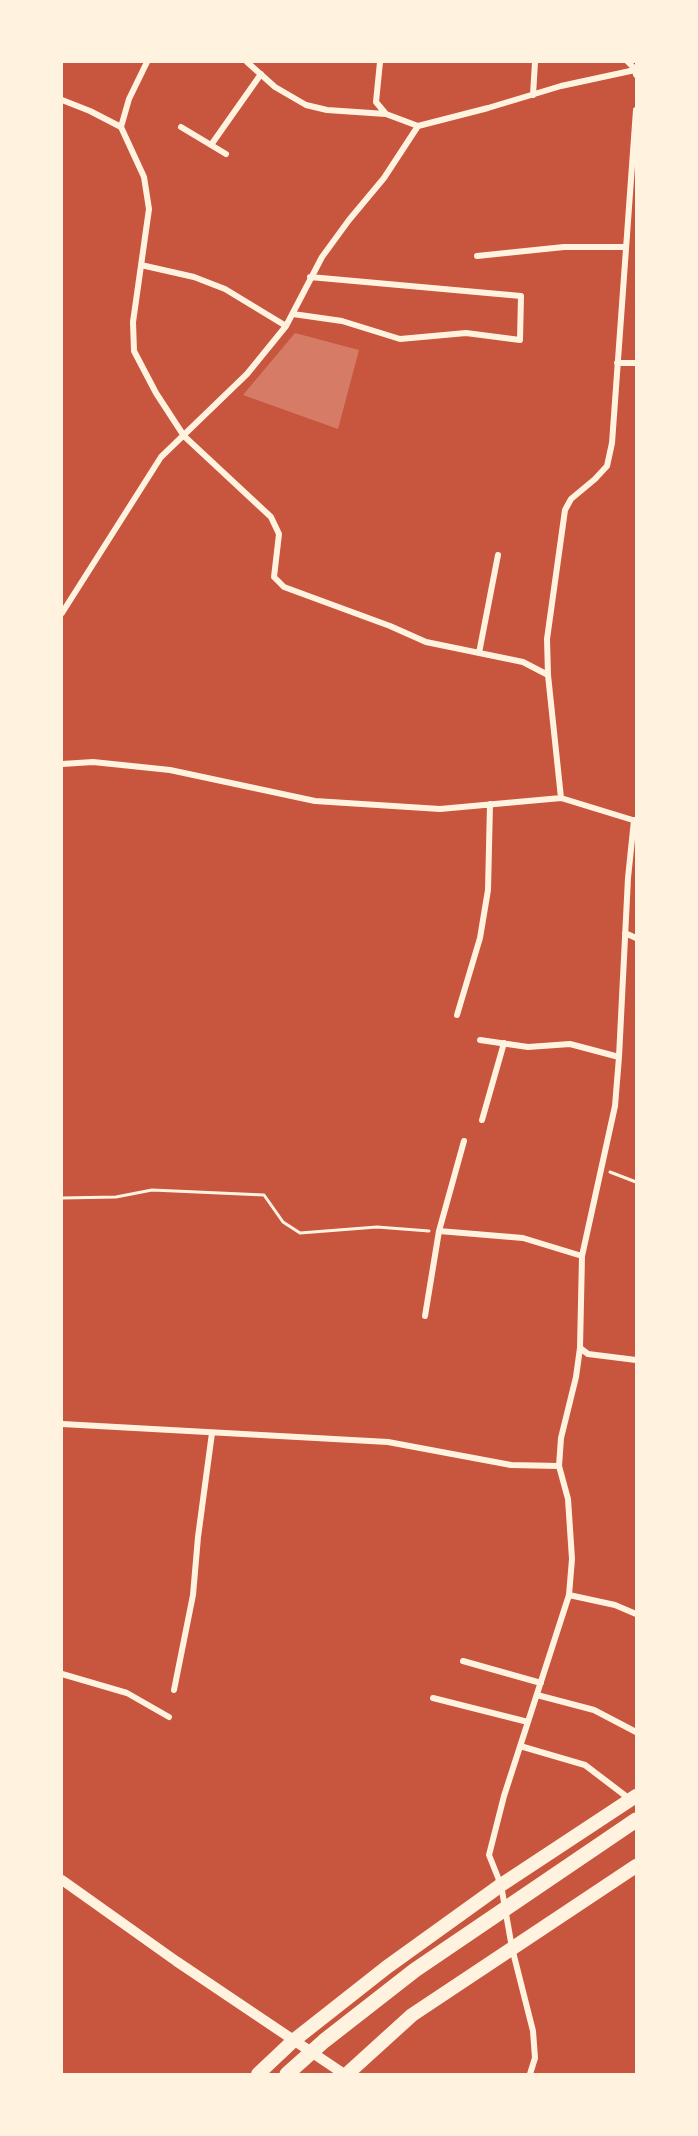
<!DOCTYPE html>
<style>
body{margin:0}
#map{position:relative;width:698px;height:2136px;overflow:hidden;background:#c8553d;font-family:"Sofia Sans Condensed",sans-serif}
canvas{display:block}
.frame{position:absolute;inset:0;border:63px solid #fff3e0;pointer-events:none}
</style>
<div id="map">
<canvas width="698" height="2136"></canvas>
<div class="frame"></div>
</div>
<script>
const g = document.querySelector('canvas').getContext('2d');
g.lineJoin = 'round';
function paint(path, color) {
  g.fillStyle = color;
  g.fill(path, 'evenodd');
}
function shape(rows) {
  const path = new Path2D();
  for (const r of rows) {
    path.moveTo(r[0], r[1]);
    for (let i = 2; i < r.length; i += 2) path.lineTo(r[i], r[i + 1]);
  }
  return path;
}
function strokePath(path, color, width, dash) {
  g.strokeStyle = color;
  g.lineWidth = width;
  g.lineCap = dash ? 'butt' : 'round';
  g.setLineDash(dash || []);
  g.stroke(path);
}
paint(shape([
 [295,333,359,350,338,429,243,395]
]), '#d67c66');
strokePath(shape([
 [610,1172,636,1182],
 [62,1198,116,1197,152,1190,264,1195,283,1222,300,1233,377,1227,429,1231]
]), '#fff3e0', 3);
strokePath(shape([
 [247,62,275,87,306,105,327,110,386,114],
 [380,62,376,102,386,114,418,126],
 [628,62,636,70],
 [533,95,535,62],
 [62,100,90,111,121,127,144,177,149,209,133,322,134,351,156,393,184,436,271,517,279,534,274,577,284,587,390,626,426,642,523,662,548,675],
 [121,127,129,99,147,62],
 [181,127,226,154],
 [211,145,261,74],
 [477,256,564,247,626,247],
 [141,265,194,277,225,289,286,326],
 [293,314,342,321,400,339,466,333,520,340,521,296,310,277],
 [617,363,636,363],
 [62,613,161,457,247,374,286,326,322,257,349,220,384,178,418,126,488,108,561,86,635,70,636,75],
 [479,653,498,555],
 [62,764,93,762,170,770,315,801,440,809,561,798,636,821],
 [561,798,548,675,547,639,565,510,571,499,595,479,607,466,612,443,636,110],
 [625,933,636,938],
 [457,1015,480,938,488,890,490,804],
 [480,1040,528,1047,570,1044,619,1057],
 [482,1120,504,1043],
 [439,1231,523,1238,582,1256],
 [425,1316,439,1231,464,1141],
 [580,1348,588,1354,636,1360],
 [62,1424,388,1442,511,1465,559,1466],
 [569,1595,615,1605,636,1614],
 [463,1661,541,1683],
 [62,1674,127,1693,169,1717],
 [174,1690,193,1595,198,1537,212,1433],
 [537,1695,594,1710,636,1732],
 [433,1698,528,1722],
 [520,1746,585,1765,631,1800],
 [530,2074,535,2058,533,2031,512,1948,501,1885,489,1855,504,1796,569,1595,572,1559,568,1499,559,1466,561,1438,576,1377,580,1348,582,1256,615,1106,619,1057,628,878,634,820]
]), '#fff3e0', 6);
strokePath(shape([
 [62,1880,176,1961,344,2074]
]), '#fff3e0', 10);
strokePath(shape([
 [258,2074,293,2041,387,1967,501,1885,636,1796],
 [347,2074,412,2015,636,1866]
]), '#fff3e0', 14);
strokePath(shape([
 [287,2074,324,2041,415,1970,636,1820]
]), '#fff3e0', 15);
</script>
